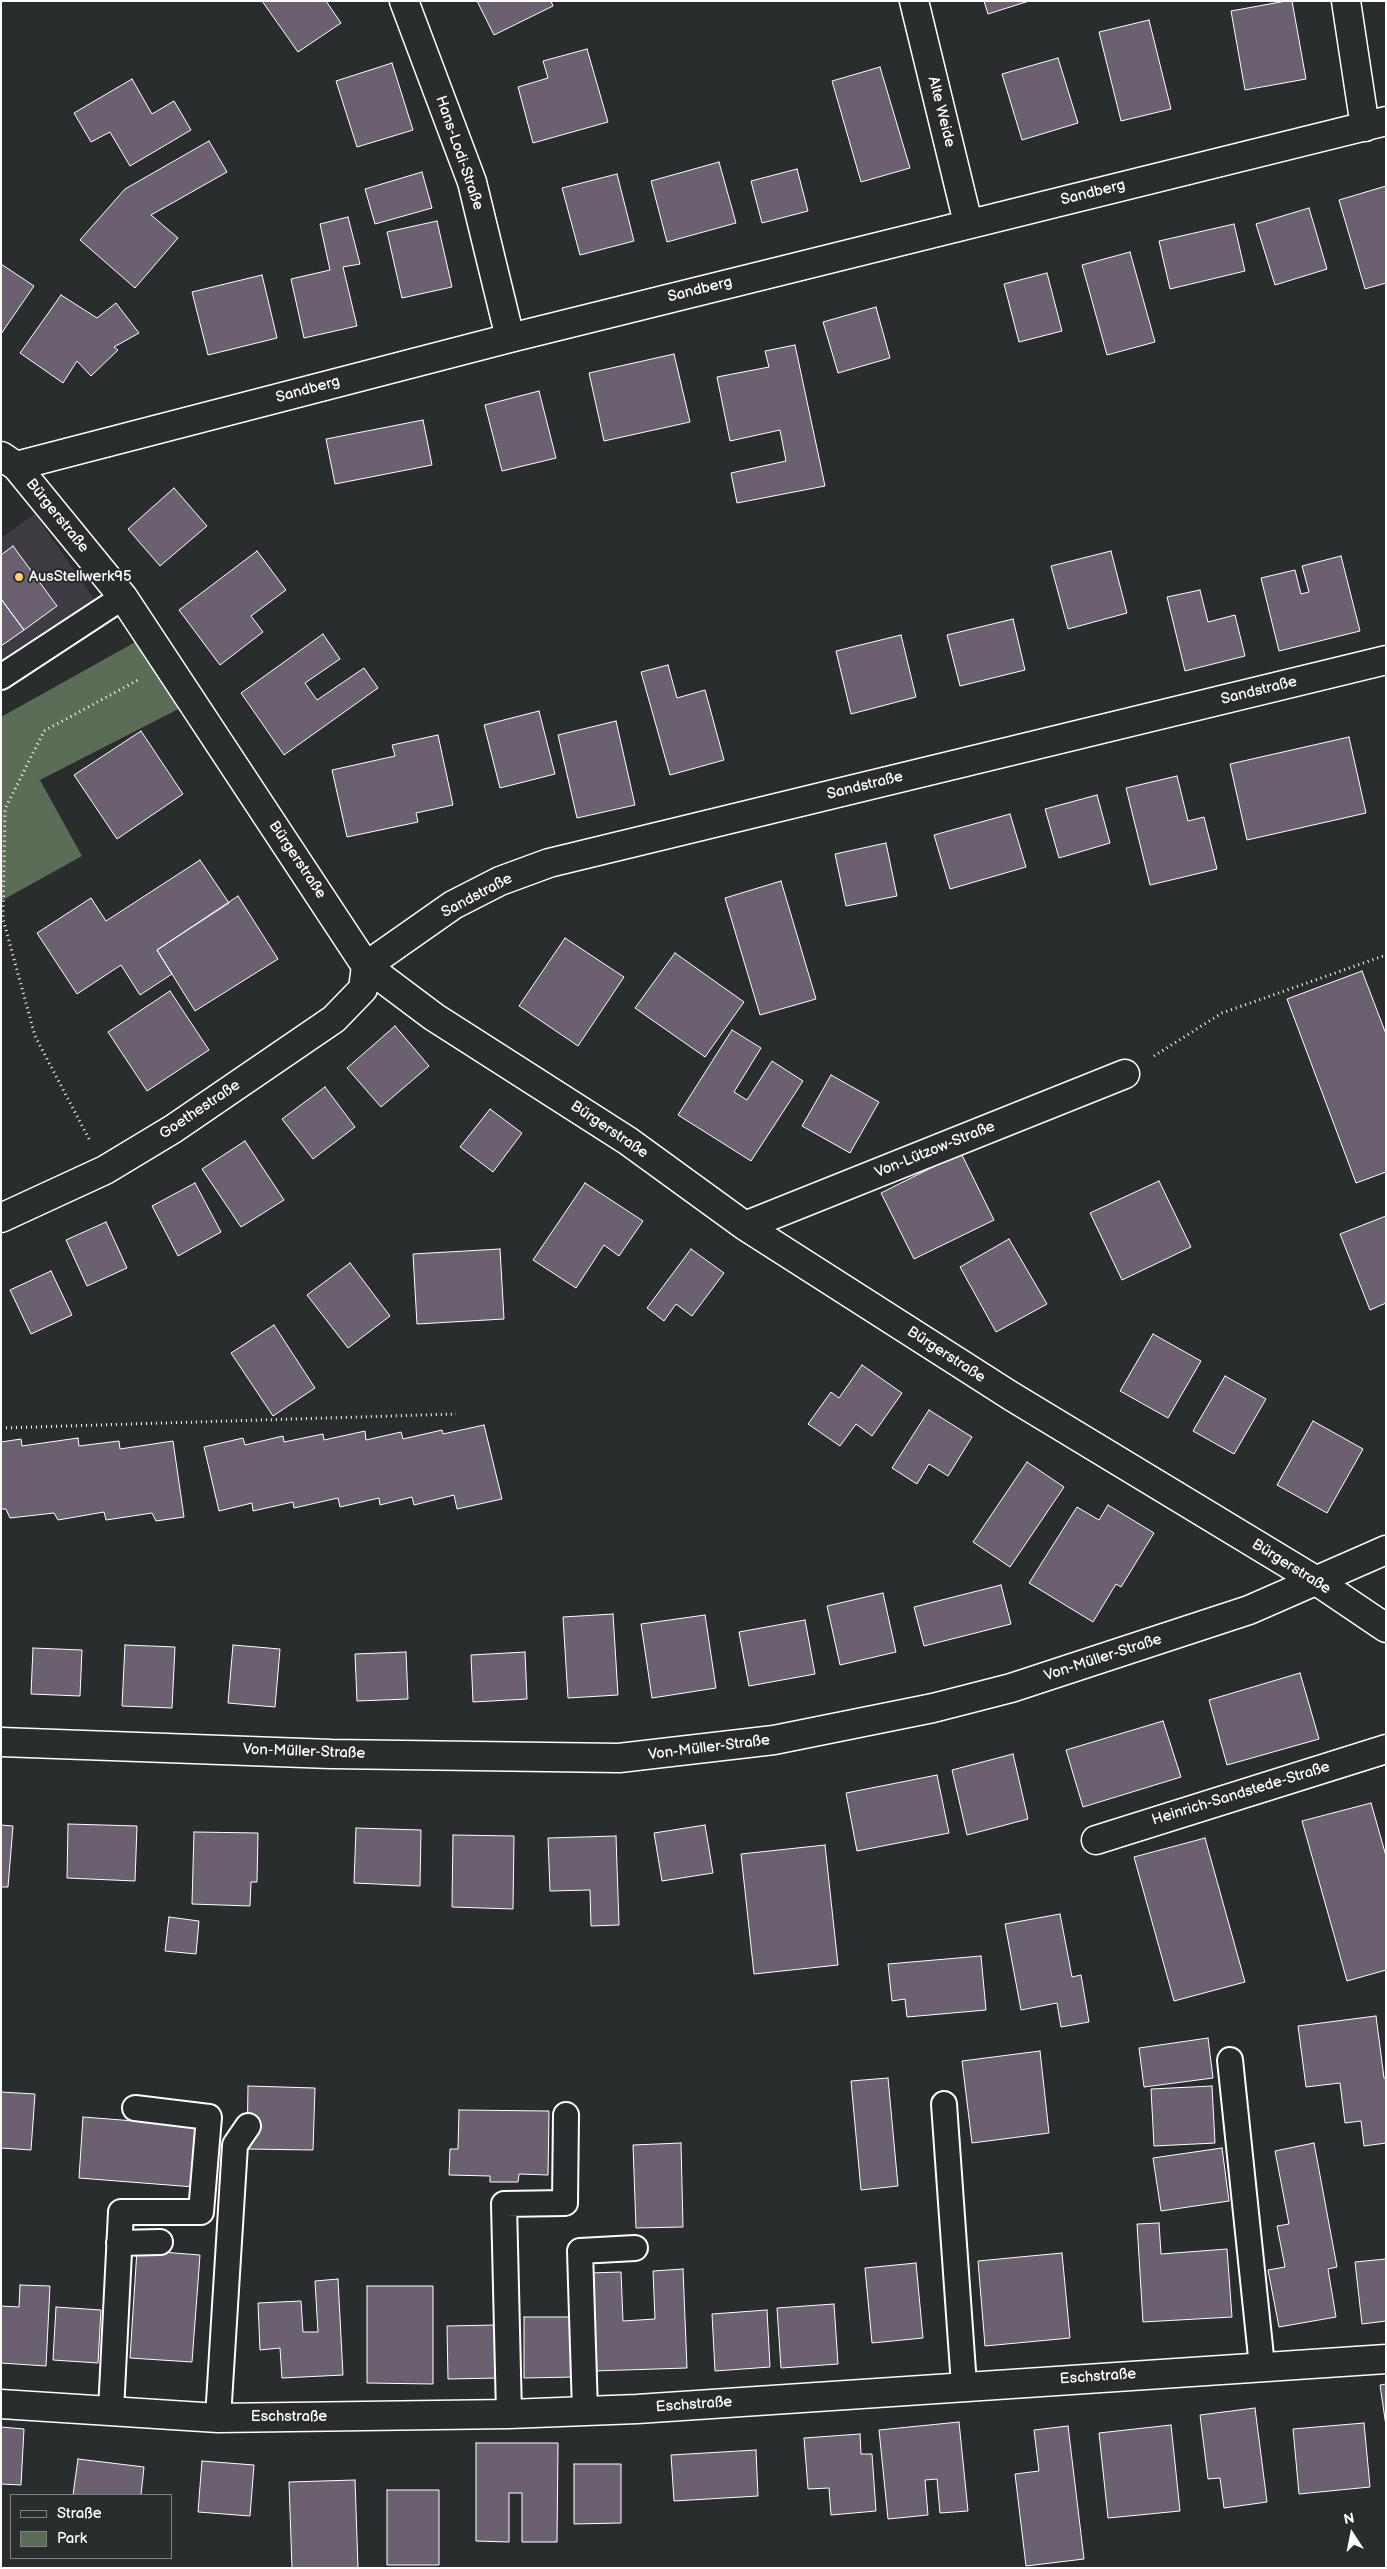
<!DOCTYPE html>
<meta charset="utf-8">
<style>
body{margin:0}
#map{position:relative;width:1387px;height:2569px;overflow:hidden;background:#2a2d2e;font-family:"Balsamiq Sans",sans-serif}
canvas{display:block}
.frame{position:absolute;inset:0;border:2px solid #fff;pointer-events:none}
.legend{position:absolute;left:10px;top:2494px;width:162px;height:65px;box-sizing:border-box;background:#2a2d2e;border:1px solid #7f8182;margin:0;padding:6px 9px;list-style:none;font-size:15px;color:#fff}
.legend li{display:flex;align-items:center;gap:10px;height:25px}
.legend b{width:25px;border:1px solid #7f8182}
.north{position:absolute;left:1327px;top:2509px;width:50px;height:50px;-webkit-text-stroke:4px #2a2d2e;paint-order:stroke;rotate:349deg;font-size:14px;font-weight:700;line-height:20px;text-align:center;color:#fff}
.north::after{content:'';display:block;margin:auto;width:18px;height:22px;background:#fff;clip-path:polygon(50% 0,100% 100%,50% 72%,0 100%)}
</style>
<div id="map">
<canvas width="1387" height="2569"></canvas>
<div class="frame"></div>
<ul class="legend">
<li><b style="height:6px;background:#2a2d2e"></b>Straße</li>
<li><b style="height:14px;background:#5c6d57"></b>Park</li>
</ul>
<div class="north">N</div>
</div>
<script>
const g = document.querySelector('canvas').getContext('2d');
g.lineJoin = 'round';
function paint(path, color) {
  g.fillStyle = color;
  g.fill(path, 'evenodd');
}
function shape(rows) {
  const path = new Path2D();
  for (const r of rows) {
    path.moveTo(r[0], r[1]);
    for (let i = 2; i < r.length; i += 2) path.lineTo(r[i], r[i + 1]);
  }
  return path;
}
function strokePath(path, color, width, dash) {
  g.strokeStyle = color;
  g.lineWidth = width;
  g.lineCap = dash ? 'butt' : 'round';
  g.setLineDash(dash || []);
  g.stroke(path);
}
function write(font, color, halo, rows, align = 'center') {
  g.font = font + ' "Balsamiq Sans",sans-serif';
  g.lineWidth = 4;
  g.setLineDash([]);
  g.textBaseline = 'middle';
  g.strokeStyle = halo;
  g.fillStyle = color;
  for (const [text, x, y, turn = 0] of rows) {
    g.save();
    g.translate(x, y);
    g.rotate((+turn || 0) * Math.PI / 180);
    g.textAlign = isNaN(turn) ? turn : align;
    if (halo) g.strokeText(text, 0, 0);
    g.fillText(text, 0, 0);
    g.restore();
  }
}
paint(shape([
 [35,514,96,602,1,665,1,538]
]), '#3e3c42');
paint(shape([
 [148,635,192,702,40,780,31,764,82,856,1,901,1,717]
]), '#5c6d57');
const building = shape([
 [262,1,326,1,341,23,298,52,262,1],
 [477,1,551,1,553,6,494,35,477,1],
 [984,1,1029,1,988,14,984,1],
 [1286,1,1292,1,1306,79,1245,90,1231,11,1286,1],
 [1149,20,1171,109,1121,121,1099,32,1149,20],
 [587,49,608,122,533,143,518,87,548,78,543,61,587,49],
 [1058,58,1078,123,1022,140,1002,74,1058,58],
 [392,63,413,130,357,147,336,81,392,63],
 [880,67,910,168,861,182,832,81,880,67],
 [132,79,152,114,174,101,191,130,130,166,110,132,91,142,74,113,132,79],
 [209,141,227,172,151,215,178,238,135,288,80,240,125,189,209,141],
 [719,162,736,223,667,242,651,181,719,162],
 [797,169,808,211,762,223,751,181,797,169],
 [422,172,432,208,375,224,365,189,422,172],
 [617,174,634,241,580,255,562,188,617,174],
 [1386,186,1386,283,1365,289,1339,200,1386,186],
 [1309,208,1327,269,1275,285,1256,224,1309,208],
 [348,217,360,264,343,267,357,326,304,338,291,279,330,270,320,224,348,217],
 [437,221,452,287,402,298,387,232,437,221],
 [1234,224,1245,271,1170,289,1159,241,1234,224],
 [1130,252,1155,342,1107,355,1082,265,1130,252],
 [1,264,34,286,1,334,1,264],
 [1047,273,1062,331,1019,342,1004,284,1047,273],
 [262,275,277,338,208,355,192,292,262,275],
 [61,295,97,318,116,303,139,333,114,347,118,350,91,376,77,361,63,383,20,353,61,295],
 [876,307,890,358,838,373,823,322,876,307],
 [795,345,825,486,737,503,731,473,786,461,780,430,730,441,717,377,769,367,765,351,795,345],
 [674,354,690,422,604,441,589,373,674,354],
 [539,391,556,458,502,471,485,405,539,391],
 [423,420,432,465,335,484,326,439,423,420],
 [174,488,207,526,160,566,128,529,174,488],
 [13,546,57,606,24,630,1,599,1,555,13,546],
 [257,551,286,590,251,616,263,632,220,665,179,610,257,551],
 [1111,551,1127,613,1068,629,1051,566,1111,551],
 [1341,556,1360,631,1279,651,1261,578,1295,570,1301,594,1309,592,1302,566,1341,556],
 [1200,590,1208,622,1235,615,1245,656,1185,671,1167,597,1200,590],
 [1,599,24,630,1,646,1,599],
 [1013,619,1025,670,960,686,947,635,1013,619],
 [323,634,340,659,305,683,317,700,364,668,378,688,284,755,241,693,323,634],
 [901,635,916,697,851,714,836,651,901,635],
 [668,665,677,698,705,690,724,760,670,775,641,672,668,665],
 [539,711,555,774,500,788,484,725,539,711],
 [616,721,635,805,577,818,558,735,616,721],
 [141,731,183,794,117,839,74,775,141,731],
 [438,735,453,805,416,813,418,822,347,837,332,770,395,756,392,745,438,735],
 [1349,737,1366,813,1247,840,1230,764,1349,737],
 [1177,776,1188,821,1204,817,1217,869,1150,885,1126,788,1177,776],
 [1097,795,1110,843,1059,858,1045,809,1097,795],
 [1010,814,1026,867,950,889,934,835,1010,814],
 [886,843,897,896,846,906,835,854,886,843],
 [200,860,229,903,157,950,172,974,140,995,121,965,77,994,37,933,91,898,106,921,200,860],
 [781,881,816,999,760,1015,725,898,781,881],
 [238,896,278,959,195,1011,157,950,238,896],
 [565,938,624,977,578,1046,519,1006,565,938],
 [675,953,744,1002,705,1057,635,1008,675,953],
 [1362,971,1386,1034,1386,1172,1356,1183,1287,999,1362,971],
 [170,991,209,1050,147,1091,108,1032,170,991],
 [395,1026,429,1066,381,1107,347,1068,395,1026],
 [732,1030,761,1048,734,1092,747,1100,772,1061,803,1081,751,1161,678,1115,732,1030],
 [831,1075,879,1102,850,1153,802,1126,831,1075],
 [325,1087,355,1127,313,1159,282,1119,325,1087],
 [490,1109,522,1133,493,1172,460,1147,490,1109],
 [245,1141,284,1200,241,1227,202,1169,245,1141],
 [961,1153,994,1220,914,1259,881,1193,961,1153],
 [1159,1181,1191,1247,1122,1280,1090,1213,1159,1181],
 [195,1183,221,1232,178,1256,152,1206,195,1183],
 [585,1183,643,1221,619,1256,604,1245,576,1288,533,1260,585,1183],
 [1386,1216,1386,1303,1370,1310,1340,1234,1386,1216],
 [106,1222,127,1268,87,1286,66,1240,106,1222],
 [1009,1239,1047,1304,996,1332,960,1267,1009,1239],
 [500,1249,504,1319,417,1324,413,1254,500,1249],
 [691,1249,724,1273,692,1316,676,1304,664,1321,647,1308,691,1249],
 [350,1263,390,1316,348,1348,307,1295,350,1263],
 [51,1271,72,1315,31,1334,10,1290,51,1271],
 [274,1325,315,1388,273,1416,231,1353,274,1325],
 [1153,1334,1201,1361,1168,1418,1120,1391,1153,1334],
 [862,1365,902,1393,872,1436,856,1424,840,1446,808,1424,831,1392,839,1398,862,1365],
 [1225,1376,1266,1399,1234,1454,1193,1431,1225,1376],
 [929,1410,972,1437,948,1476,929,1464,917,1484,892,1468,929,1410],
 [1313,1421,1363,1449,1327,1513,1277,1485,1313,1421],
 [484,1425,502,1499,457,1509,454,1495,414,1505,412,1497,380,1505,379,1498,340,1507,338,1498,294,1508,293,1502,253,1511,252,1503,219,1511,204,1447,243,1438,245,1445,283,1436,284,1442,323,1434,324,1440,365,1431,366,1440,401,1432,403,1439,442,1430,443,1434,484,1425],
 [78,1438,79,1446,119,1441,120,1449,173,1441,184,1517,156,1521,152,1513,106,1520,104,1512,58,1520,54,1513,10,1518,6,1509,1,1509,1,1442,21,1439,22,1446,78,1438],
 [1027,1462,1064,1487,1010,1567,973,1542,1027,1462],
 [1108,1505,1154,1533,1121,1587,1116,1584,1093,1622,1029,1583,1077,1507,1099,1520,1108,1505],
 [1001,1585,1011,1624,924,1646,914,1607,1001,1585],
 [883,1593,896,1652,840,1665,827,1606,883,1593],
 [613,1614,618,1695,568,1698,563,1617,613,1614],
 [705,1615,716,1688,652,1698,641,1624,705,1615],
 [805,1620,815,1674,749,1686,739,1632,805,1620],
 [125,1645,175,1647,172,1708,122,1706,125,1645],
 [233,1645,280,1649,275,1707,228,1703,233,1645],
 [33,1648,82,1650,80,1696,31,1694,33,1648],
 [406,1652,408,1699,357,1701,355,1654,406,1652],
 [525,1652,527,1699,473,1702,471,1655,525,1652],
 [1300,1673,1319,1739,1227,1765,1209,1700,1300,1673],
 [1163,1721,1181,1777,1083,1807,1066,1750,1163,1721],
 [1013,1754,1028,1819,967,1835,952,1770,1013,1754],
 [937,1775,949,1833,857,1851,846,1793,937,1775],
 [1371,1803,1386,1856,1386,1970,1347,1981,1302,1821,1371,1803],
 [68,1824,137,1826,135,1881,67,1878,68,1824],
 [1,1825,13,1826,8,1887,1,1887,1,1825],
 [705,1825,713,1873,662,1881,654,1833,705,1825],
 [356,1828,421,1830,420,1886,354,1883,356,1828],
 [194,1832,258,1833,257,1882,251,1882,250,1906,192,1904,194,1832],
 [453,1835,514,1836,513,1909,452,1907,453,1835],
 [616,1836,619,1925,591,1926,590,1890,550,1891,548,1838,616,1836],
 [1205,1838,1245,1982,1174,2001,1134,1857,1205,1838],
 [825,1845,838,1965,754,1974,741,1854,825,1845],
 [1060,1914,1072,1977,1081,1975,1089,2022,1061,2027,1057,2003,1021,2010,1005,1924,1060,1914],
 [169,1917,199,1921,196,1954,165,1951,169,1917],
 [981,1956,986,2010,907,2017,905,1999,892,2001,888,1964,981,1956],
 [1376,2016,1384,2078,1386,2078,1386,2143,1364,2146,1361,2121,1345,2123,1340,2083,1306,2087,1298,2026,1376,2016],
 [1208,2038,1213,2078,1144,2087,1139,2048,1208,2038],
 [1040,2051,1049,2133,972,2143,962,2061,1040,2051],
 [888,2078,898,2186,861,2190,851,2081,888,2078],
 [248,2086,315,2088,313,2150,247,2149,248,2086],
 [1212,2086,1215,2143,1154,2146,1151,2089,1212,2086],
 [1,2092,35,2094,31,2150,1,2148,1,2092],
 [459,2110,549,2111,548,2175,519,2174,518,2182,490,2182,490,2176,449,2175,450,2149,458,2149,459,2110],
 [83,2117,199,2126,194,2187,79,2178,83,2117],
 [681,2143,683,2227,636,2228,633,2145,681,2143],
 [1314,2143,1337,2267,1328,2269,1336,2317,1279,2327,1268,2270,1285,2267,1277,2226,1289,2224,1275,2151,1314,2143],
 [1222,2148,1229,2201,1161,2211,1153,2158,1222,2148],
 [1159,2223,1161,2254,1227,2249,1232,2317,1143,2322,1137,2224,1159,2223],
 [137,2250,200,2255,192,2362,130,2358,137,2250],
 [1062,2253,1070,2338,985,2346,978,2261,1062,2253],
 [1386,2259,1386,2321,1362,2324,1355,2262,1386,2259],
 [916,2263,923,2338,872,2343,865,2268,916,2263],
 [683,2269,687,2368,593,2371,589,2273,621,2272,623,2321,655,2319,653,2271,683,2269],
 [338,2279,343,2375,282,2378,280,2348,260,2350,258,2303,301,2301,303,2332,318,2332,315,2281,338,2279],
 [20,2285,50,2286,46,2366,1,2363,1,2306,19,2307,20,2285],
 [367,2286,433,2286,433,2384,367,2383,367,2286],
 [834,2304,838,2364,781,2368,777,2308,834,2304],
 [56,2307,101,2310,98,2363,53,2360,56,2307],
 [767,2310,770,2367,715,2371,712,2314,767,2310],
 [524,2317,574,2317,575,2377,524,2378,524,2317],
 [497,2325,498,2378,448,2379,447,2326,497,2325],
 [1386,2384,1386,2426,1380,2385,1386,2384],
 [1255,2408,1267,2502,1224,2508,1220,2478,1208,2479,1200,2415,1255,2408],
 [959,2422,968,2511,940,2513,937,2479,925,2480,928,2515,888,2519,879,2430,959,2422],
 [1364,2423,1370,2487,1299,2494,1293,2429,1364,2423],
 [1171,2425,1180,2511,1108,2518,1099,2433,1171,2425],
 [1068,2426,1084,2559,1026,2566,1015,2474,1039,2471,1034,2430,1068,2426],
 [1,2427,24,2429,21,2485,1,2484,1,2427],
 [860,2434,861,2454,872,2454,876,2511,831,2515,829,2488,808,2489,804,2438,860,2434],
 [476,2443,558,2443,557,2542,522,2542,522,2493,509,2493,509,2542,476,2541,476,2443],
 [756,2450,758,2496,674,2501,671,2455,756,2450],
 [78,2459,144,2467,141,2495,73,2495,78,2459],
 [202,2461,254,2465,250,2516,198,2512,202,2461],
 [574,2464,621,2464,621,2523,574,2524,574,2464],
 [355,2480,358,2568,292,2568,289,2482,355,2480],
 [387,2490,439,2490,439,2565,387,2565,387,2490]
]);
paint(building, '#6b606f');
strokePath(building, '#fff', 1);
const service = shape([
 [1,677,123,597],
 [1230,2060,1262,2366],
 [944,2104,964,2385],
 [119,2243,160,2242],
 [111,2411,121,2212,201,2212,209,2117,135,2108],
 [585,2411,580,2251,635,2248],
 [509,2414,504,2204,565,2203,566,2115],
 [218,2418,235,2145,248,2126]
]);
const minor = shape([
 [404,1,472,182,510,338],
 [914,1,968,223],
 [1346,1,1365,127],
 [1,456,16,466,123,597,366,966,434,1017,628,1141,745,1226,1011,1396,1315,1580,1386,1628],
 [16,466,510,338,1386,121],
 [1,1218,105,1170,173,1129,334,1019,363,989,366,966,453,905,500,881,549,863,1386,660],
 [745,1226,1125,1074],
 [1,1742,331,1754,619,1758,774,1740,933,1708,1011,1688,1249,1610,1386,1550],
 [1096,1840,1386,1749],
 [1,2404,218,2418,509,2414,637,2409,1386,2359]
]);
strokePath(service, '#fff', 28);
strokePath(minor, '#fff', 31);
strokePath(shape([
 [1154,1056,1222,1013,1386,955],
 [89,1139,35,1036,3,919,5,809,44,731,138,680],
 [1,1428,456,1414]
]), '#fff', 3, [1, 4]);
strokePath(service, '#2a2d2e', 24);
strokePath(minor, '#2a2d2e', 28);
for (const [x, y, r, color] of [
 [19,577,5,"#ffd166"]
]) {
  const dot = new Path2D();
  dot.arc(x, y, r, 0, 2 * Math.PI);
  g.fillStyle = color;
  g.fill(dot);
  strokePath(dot, '#2a2d2e', 2);
}
write('15px', '#fff', '#2a2d2e', [
 ["Alte Weide",941,112,76],
 ["Hans-Lodi-Straße",459,153,71],
 ["Sandberg",1093,193,-14],
 ["Sandberg",700,290,-14],
 ["Sandberg",308,390,-15],
 ["Bürgerstraße",57,516,51],
 ["Sandstraße",1259,691,-14],
 ["Sandstraße",865,786,-14],
 ["Bürgerstraße",297,860,56],
 ["Sandstraße",477,896,-28],
 ["Goethestraße",200,1110,-34],
 ["Bürgerstraße",609,1130,34],
 ["Von-Lützow-Straße",935,1150,-22],
 ["Bürgerstraße",946,1355,33],
 ["Bürgerstraße",1291,1567,32],
 ["Von-Müller-Straße",1103,1658,-18],
 ["Von-Müller-Straße",709,1748,-7],
 ["Von-Müller-Straße",304,1752,2],
 ["Heinrich-Sandstede-Straße",1241,1794,-17],
 ["Eschstraße",1098,2377,-4],
 ["Eschstraße",694,2405,-4],
 ["Eschstraße",289,2417]
]);
write('15px', '#fff', '#2a2d2e', [
 ["AusStellwerk95",29,577]
], 'left');
</script>
